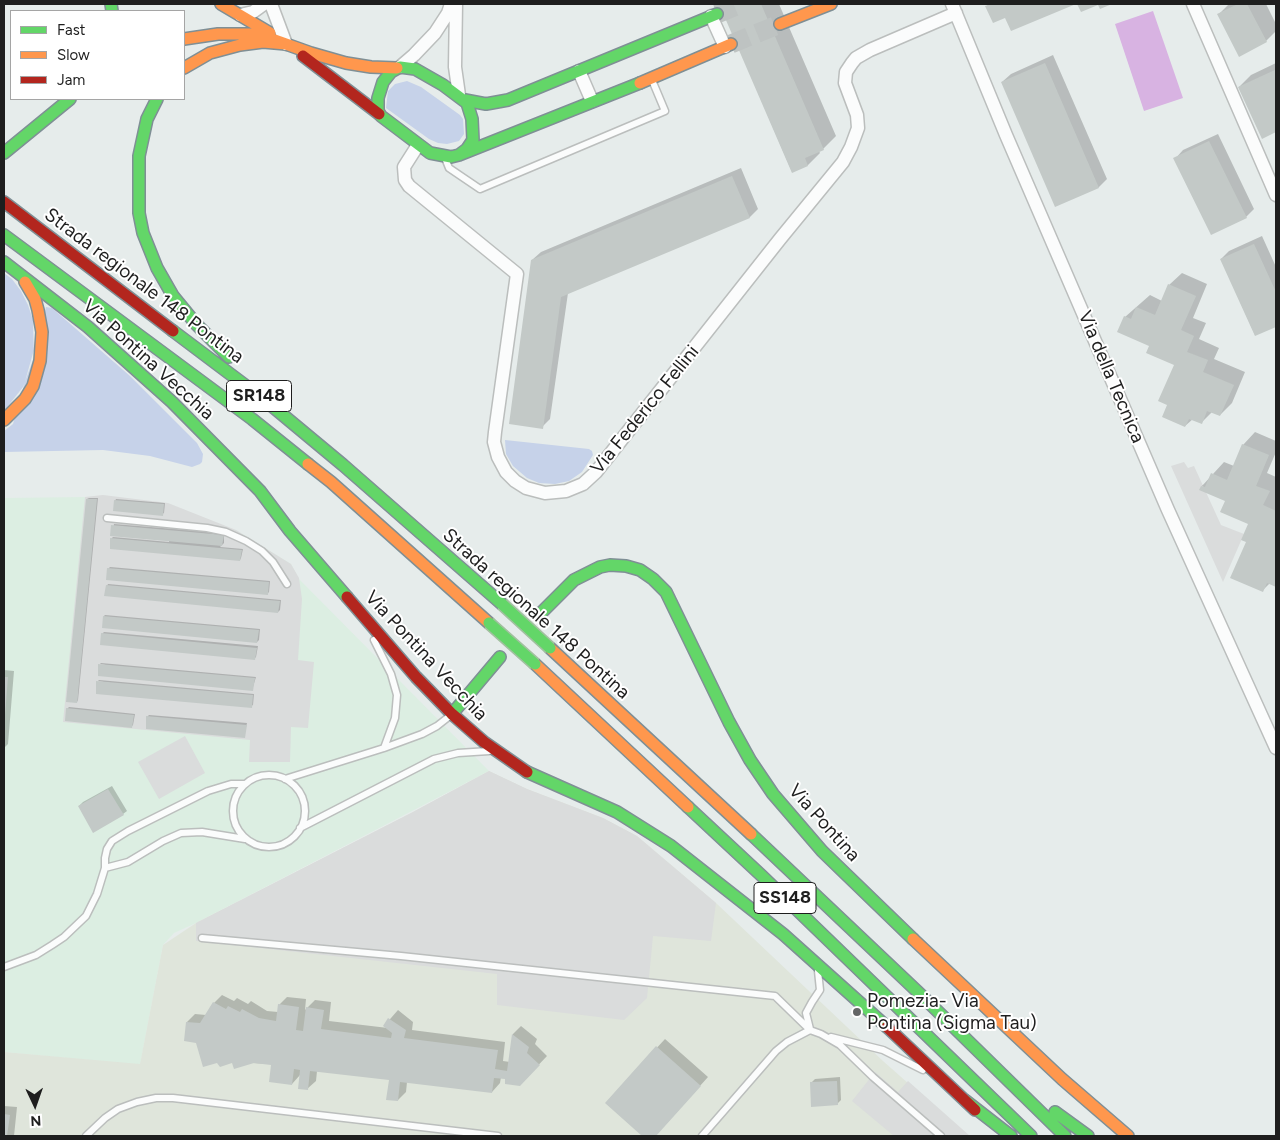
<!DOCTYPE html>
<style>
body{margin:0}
#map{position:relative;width:1280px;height:1140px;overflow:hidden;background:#e6eceb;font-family:Figtree,sans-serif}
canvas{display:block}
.frame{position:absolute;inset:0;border:5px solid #1e1e1e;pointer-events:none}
.legend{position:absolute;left:10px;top:10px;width:175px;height:90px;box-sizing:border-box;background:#fff;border:1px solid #a5a5a5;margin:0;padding:6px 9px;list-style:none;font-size:15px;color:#1e1e1e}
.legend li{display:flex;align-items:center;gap:10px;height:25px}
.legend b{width:25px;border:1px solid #a5a5a5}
.north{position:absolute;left:10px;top:1080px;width:50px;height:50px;-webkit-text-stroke:4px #fff;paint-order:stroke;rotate:177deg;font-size:14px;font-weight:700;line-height:20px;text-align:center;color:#1e1e1e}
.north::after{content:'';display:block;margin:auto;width:18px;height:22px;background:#1e1e1e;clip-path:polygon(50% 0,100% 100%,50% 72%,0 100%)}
</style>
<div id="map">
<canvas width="1280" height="1140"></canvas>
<div class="frame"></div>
<ul class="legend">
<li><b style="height:6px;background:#63d668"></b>Fast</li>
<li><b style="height:6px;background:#ff974d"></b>Slow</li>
<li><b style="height:6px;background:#b3261e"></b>Jam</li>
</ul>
<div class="north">N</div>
</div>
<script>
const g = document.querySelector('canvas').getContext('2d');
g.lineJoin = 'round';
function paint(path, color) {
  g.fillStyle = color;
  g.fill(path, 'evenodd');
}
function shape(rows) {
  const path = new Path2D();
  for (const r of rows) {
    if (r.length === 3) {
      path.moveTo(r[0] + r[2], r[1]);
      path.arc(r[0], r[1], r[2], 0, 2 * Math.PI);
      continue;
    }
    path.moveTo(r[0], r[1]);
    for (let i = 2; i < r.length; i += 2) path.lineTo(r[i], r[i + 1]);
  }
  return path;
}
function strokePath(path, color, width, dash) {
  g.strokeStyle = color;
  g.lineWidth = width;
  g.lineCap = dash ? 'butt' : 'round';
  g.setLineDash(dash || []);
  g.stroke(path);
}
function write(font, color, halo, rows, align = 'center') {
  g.font = font + ' Figtree,sans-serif';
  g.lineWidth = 4;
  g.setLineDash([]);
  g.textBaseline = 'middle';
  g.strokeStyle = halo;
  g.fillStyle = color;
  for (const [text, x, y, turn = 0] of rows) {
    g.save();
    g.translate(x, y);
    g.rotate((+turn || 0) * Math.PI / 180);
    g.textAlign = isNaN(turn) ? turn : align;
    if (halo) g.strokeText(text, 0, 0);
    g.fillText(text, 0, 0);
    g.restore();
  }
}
paint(shape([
 [85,497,236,530,291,564,299,579,489,771,196,923,174,933,163,945,140,1065,4,1052,4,498]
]), '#dceee2');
paint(shape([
 [489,771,527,789,603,818,637,836,716,903,883,1061,968,1136,4,1136,4,1052,140,1064,163,945,196,923,413,812]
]), '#dfe5db');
paint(shape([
 [407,81,421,87,460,115,463,119,464,134,459,141,447,144,438,143,429,139,386,108,388,91,395,84],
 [4,273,12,279,21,291,28,305,33,320,34,357,23,387,4,411],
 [46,307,52,308,130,376,197,443,203,454,202,462,200,464,192,467,150,456,103,450,4,452,4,431,13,424],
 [505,440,589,449,592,451,593,455,582,472,569,481,555,484,539,483,527,478,513,466,506,454]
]), '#c6d2e9');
paint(shape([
 [1153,11,1183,98,1144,111,1115,24]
]), '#d8b3e2');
paint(shape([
 [1184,462,1188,468,1194,466,1221,525,1244,534,1223,582,1171,466],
 [103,495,168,503,236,530,291,564,299,578,302,599,298,660,314,662,308,728,291,727,290,762,249,762,250,740,63,722,85,497],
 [185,736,205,773,159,799,138,762],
 [489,771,527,789,603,818,637,836,716,903,711,941,653,936,647,998,624,1020,497,1005,497,974,196,941,196,923,413,812],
 [875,1072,898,1092,908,1081,970,1136,894,1136,852,1101]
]), '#dadcdc');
paint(shape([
 [720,4,779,4,836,136,823,149,819,151,820,153,808,165,792,172],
 [989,4,1073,4,1011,30,1006,17,987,6],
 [1229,4,1266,4,1276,24,1276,31,1266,41,1218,15],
 [1053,55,1107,179,1099,187,1056,205,1002,82,1011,74],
 [1276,63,1276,131,1262,137,1239,87,1251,75],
 [1218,134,1254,209,1246,217,1175,159,1183,150],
 [741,168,758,209,750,217,568,293,550,419,542,427,532,260,541,252],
 [1262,236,1276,267,1276,325,1255,335,1221,259,1229,251],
 [1182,273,1207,284,1193,318,1206,323,1199,339,1219,348,1214,359,1245,372,1232,403,1220,415,1212,412,1202,422,1193,419,1185,426,1169,404,1175,364,1151,345,1125,317,1150,295,1162,301,1169,285],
 [1255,432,1276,441,1276,452,1267,473,1276,477,1275,493,1276,493,1276,585,1270,583,1263,590,1248,541,1250,523,1227,500,1202,486,1224,462,1234,466,1243,445],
 [89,498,98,498,78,700,77,702,87,499],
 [116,499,165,503,164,513,162,514,115,501],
 [114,524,224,533,224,543,220,547,243,549,241,558,240,560,111,539,113,537,169,542,169,540,112,534],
 [110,567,270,581,269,592,267,594,108,569],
 [108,584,281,600,280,610,278,612,107,586],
 [105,615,260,629,259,640,257,642,103,627,104,616],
 [104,632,258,646,256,657,255,658,102,634],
 [101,663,256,677,252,690,100,664],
 [4,670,14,671,8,744,4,748],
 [99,680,254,694,253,705,251,706,98,681],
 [69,707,135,714,133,725,132,726,67,709],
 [149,715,247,723,244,736,147,717],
 [112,786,127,811,123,814,79,806,83,802],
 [222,995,234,1001,237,998,248,1004,251,1001,267,1011,278,1012,279,1005,287,997,306,999,305,1010,315,1000,331,1002,329,1021,388,1028,384,1026,398,1010,413,1022,412,1030,505,1042,503,1061,510,1062,513,1034,521,1026,537,1039,535,1044,547,1056,528,1076,501,1077,500,1083,492,1092,407,1082,406,1092,398,1100,390,1079,317,1071,316,1081,307,1089,300,1075,292,1084,272,1064,233,1062,197,1042,187,1022,195,1014,206,1015,214,1003],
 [665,1039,708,1077,655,1136,644,1136,606,1103],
 [840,1077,841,1100,837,1104,811,1083,815,1079],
 [4,1106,17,1107,14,1136,4,1136]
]), '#0003');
paint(shape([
 [719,4,761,4,824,150,805,158,808,166,792,173],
 [991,4,1076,4,1011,31,1005,18,993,23,985,6],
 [1077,4,1112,4,1100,9,1098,5,1081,12],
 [1238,4,1247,4,1267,42,1239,57,1217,14],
 [1045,63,1099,188,1055,207,1001,82],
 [1275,70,1276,132,1262,139,1238,87],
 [1209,141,1247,218,1211,235,1173,158],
 [732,176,750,218,561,297,543,429,509,424,531,260],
 [1254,244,1276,292,1276,327,1255,336,1220,259],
 [1168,284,1196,296,1181,330,1194,336,1187,352,1208,360,1203,372,1234,385,1220,416,1207,411,1202,424,1189,419,1185,427,1162,417,1167,405,1158,401,1174,365,1146,353,1149,346,1117,332,1124,316,1131,319,1136,307,1155,315],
 [1242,444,1269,455,1256,486,1270,491,1263,505,1276,511,1276,587,1267,583,1263,592,1230,578,1246,542,1241,540,1248,524,1220,512,1225,501,1199,490,1201,486,1205,487,1211,473,1227,480],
 [86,499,97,499,77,703,66,702],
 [114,500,164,504,163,516,113,511],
 [111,525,224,535,222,546,110,536],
 [110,538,242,550,240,561,110,549],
 [107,568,269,582,268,595,106,580],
 [106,585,280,601,278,613,104,596],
 [103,616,259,630,257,643,102,628],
 [101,633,257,648,255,660,100,645],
 [98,664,255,678,253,691,98,676],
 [4,677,8,677,5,715,4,715],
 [96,681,253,695,252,708,96,694],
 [66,708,134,715,132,728,65,721],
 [146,716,247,725,245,738,146,729],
 [108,789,124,815,93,833,78,806],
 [213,1002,226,1009,228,1006,240,1012,242,1009,259,1018,276,1021,278,1004,299,1007,296,1030,303,1031,306,1007,324,1010,321,1029,391,1038,392,1033,383,1026,388,1018,406,1030,404,1038,498,1050,495,1069,507,1071,512,1034,529,1047,527,1053,540,1065,520,1086,505,1084,505,1079,494,1078,492,1093,400,1082,398,1101,386,1100,389,1080,310,1071,308,1090,298,1089,300,1070,294,1069,292,1085,269,1082,271,1065,254,1063,234,1069,232,1063,220,1067,217,1063,203,1067,196,1043,184,1041,186,1022,200,1023],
 [656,1046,701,1086,656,1136,642,1136,605,1103],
 [837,1081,838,1105,811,1107,810,1082],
 [4,1114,10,1115,7,1136,4,1136]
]), '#c3c9c7');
strokePath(shape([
 [717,14,741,4],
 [731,44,780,24]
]), '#bec3c2', 19, [19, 9]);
const lane = shape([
 [445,158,449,168,480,189,665,111,652,80],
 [107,518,207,528,226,532,246,541,262,551,273,562,287,584],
 [374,640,391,674,397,695,395,718,384,748],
 [269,811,36],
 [285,779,384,748,422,734,437,726,451,715],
 [300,828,434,759,458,753,489,751],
 [105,868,128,862,163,841,181,833,202,832,245,839],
 [202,938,401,956,775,996,810,1030,821,1034,840,1045,873,1077,941,1136],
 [4,967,36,955,52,945,64,937,86,916,97,894,105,868,105,858,107,849,112,841,128,831,208,791,231,784,245,784],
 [810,1029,806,1013,812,1002,820,990,818,971],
 [831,1037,883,1050,923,1070],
 [86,1136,105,1118,118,1109,137,1102,156,1098,173,1098,498,1136],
 [702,1136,776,1051,787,1042,810,1030]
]);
const street = shape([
 [271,4,286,44],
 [456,4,455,67,459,95],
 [952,4,1006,135,1168,510,1276,748],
 [1193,4,1276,195],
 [240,15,253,12,264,4],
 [711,16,725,47],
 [400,67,414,55,435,33,448,13,451,4],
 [579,71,592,101],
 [418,145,404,167,405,180,409,186,517,274,495,432,494,442,498,457,506,472,515,481,526,488,545,493,566,491,583,484,596,472,780,239,843,162,851,147,858,128,857,115,845,83,846,72,852,63,856,58,870,50,956,13]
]);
const fast = shape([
 [111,4,112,11],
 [157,99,147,119,139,156,139,213,143,233,157,268,173,296,196,324,229,357],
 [465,100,486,104,508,100,717,14],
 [4,153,70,99],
 [459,155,467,149,473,140,472,119,467,103,443,85,415,69,400,67,391,72,383,82,378,98,378,111,381,116,430,153,451,157,459,155,640,83],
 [4,235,252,419,308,464],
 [4,262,88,327,172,402,260,491,290,531,347,597],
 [173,331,266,401,343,465,502,604],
 [539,615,574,580,600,567,610,565,626,566,640,570,653,579,666,592,729,722,750,760,773,794,822,851,913,939],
 [452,714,500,657],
 [527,772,617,812,671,846,783,934,887,1027],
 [688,807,762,876,1031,1136],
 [751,834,919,993,1065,1136],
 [966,1101,1011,1136],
 [1055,1112,1088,1136]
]);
const slow = shape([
 [221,4,270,33],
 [780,24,831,4],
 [184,39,218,34,251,34,269,38,311,53,346,63,371,67,397,68],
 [184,68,210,53,240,45,263,42,286,44],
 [640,83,731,44],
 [4,420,25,399,33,386,40,361,42,332,38,310,35,299,25,282],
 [308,464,331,482,489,623],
 [550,648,751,834],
 [535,664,688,807],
 [913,939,1062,1079,1128,1136]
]);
const jam = shape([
 [303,56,379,114],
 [4,202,173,331],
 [347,597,416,677,452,714,484,742,527,772],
 [887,1027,975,1110]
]);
strokePath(lane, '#bbbebd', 9);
strokePath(street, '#bbbebd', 15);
strokePath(fast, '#7f8f95', 14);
strokePath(slow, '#7f8f95', 14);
strokePath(jam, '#7f8f95', 14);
strokePath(lane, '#fbfcfc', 6);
strokePath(street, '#fbfcfc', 12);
strokePath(fast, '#63d668', 11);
strokePath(slow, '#ff974d', 11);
strokePath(jam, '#b3261e', 11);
const fastBridge = shape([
 [502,604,550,648],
 [489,623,535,664]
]);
strokePath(fastBridge, '#a1c09f', 14, []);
strokePath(fastBridge, '#63d668', 11);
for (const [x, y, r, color] of [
 [857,1012,5,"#646666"]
]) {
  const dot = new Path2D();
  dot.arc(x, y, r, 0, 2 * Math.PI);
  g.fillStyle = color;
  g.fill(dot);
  strokePath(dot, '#fff', 2);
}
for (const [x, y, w] of [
 [259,396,65],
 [785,898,62]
]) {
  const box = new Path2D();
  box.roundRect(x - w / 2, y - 15.5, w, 31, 4);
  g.fillStyle = '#fff';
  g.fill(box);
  strokePath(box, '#1e1e1e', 1);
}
write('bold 18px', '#1e1e1e', null, [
 ["SR148",259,396],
 ["SS148",785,898]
]);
write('19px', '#1e1e1e', '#fff', [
 ["Strada regionale 148 Pontina",144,286,37],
 ["Via Pontina Vecchia",148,360,42],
 ["Via della Tecnica",1111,377,67],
 ["Via Federico Fellini",645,410,-51],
 ["Strada regionale 148 Pontina",536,614,42],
 ["Via Pontina Vecchia",426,656,47],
 ["Via Pontina",824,823,48]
]);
write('19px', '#1e1e1e', '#fff', [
 ["Pomezia- Via",867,1001],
 ["Pontina (Sigma Tau)",867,1023]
], 'left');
</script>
